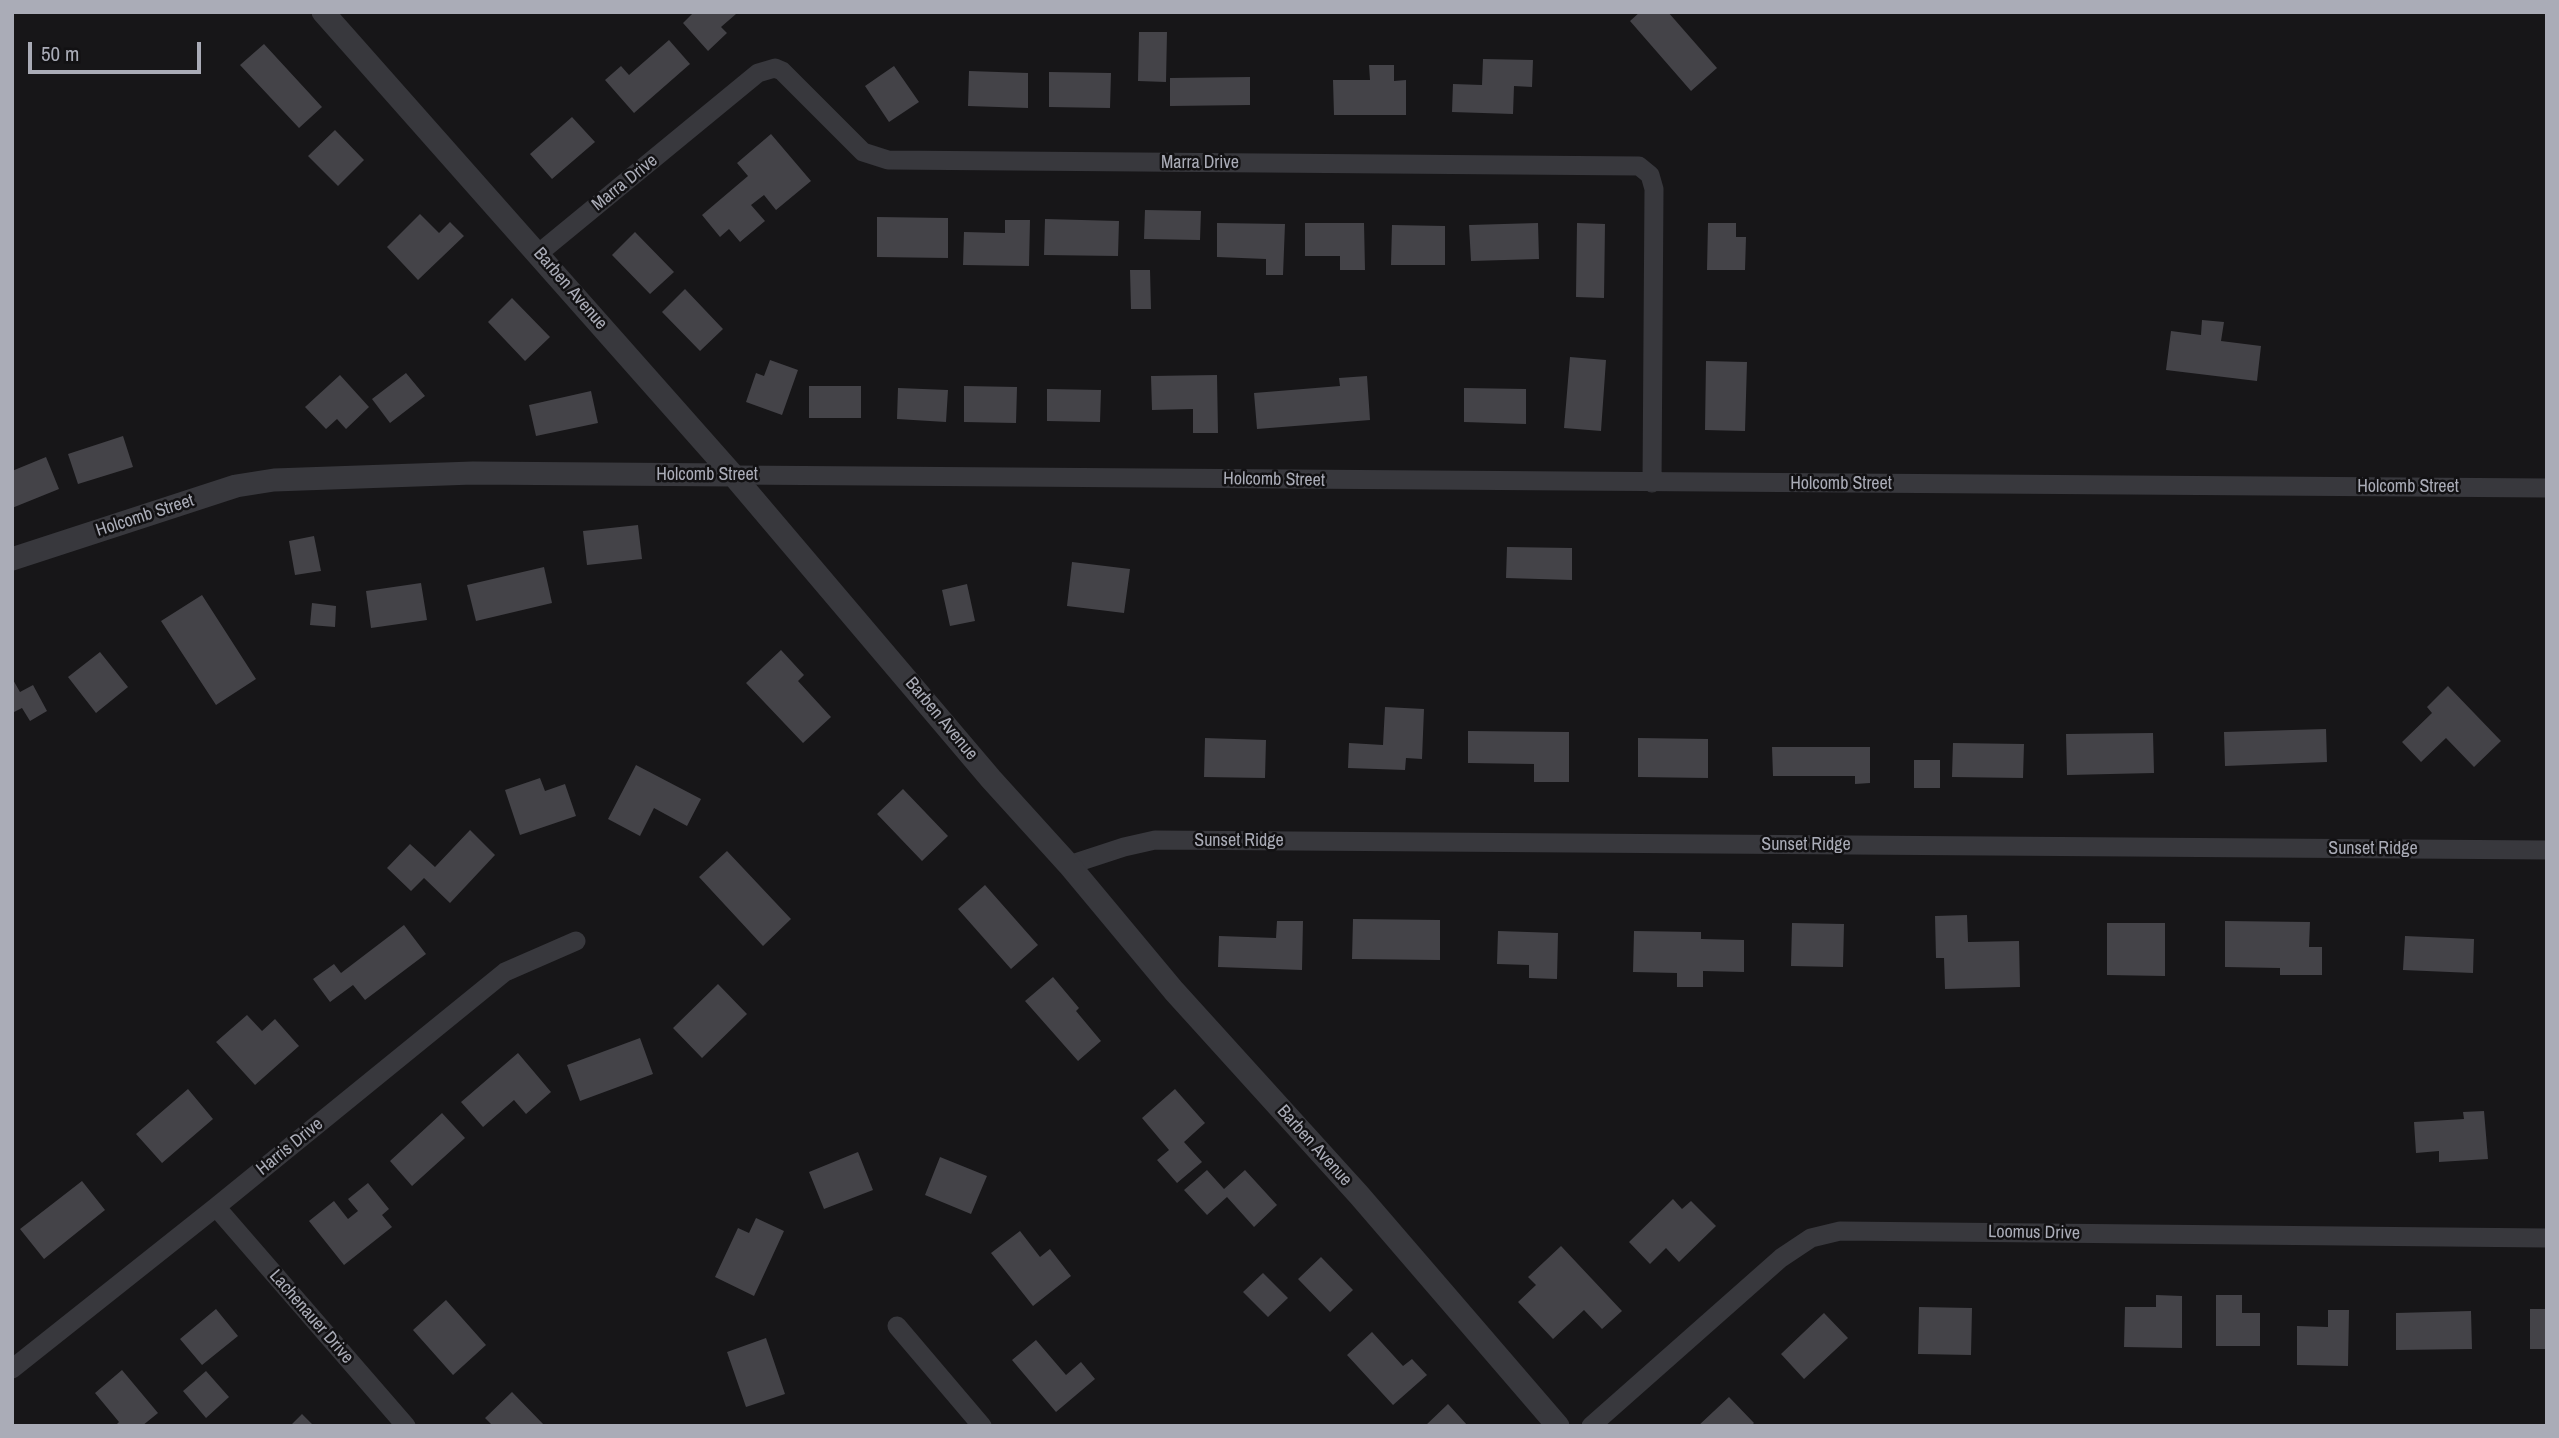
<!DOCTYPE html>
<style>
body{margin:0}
#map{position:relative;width:2559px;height:1438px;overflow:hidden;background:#171618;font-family:"Archivo Narrow",sans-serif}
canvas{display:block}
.frame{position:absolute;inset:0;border:14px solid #aaacb7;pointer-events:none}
.scale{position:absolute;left:28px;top:42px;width:173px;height:32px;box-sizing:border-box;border:4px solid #aaacb7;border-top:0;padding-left:9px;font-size:21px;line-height:24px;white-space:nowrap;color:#aaacb7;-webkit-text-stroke:5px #121113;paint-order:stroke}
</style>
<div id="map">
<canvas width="2559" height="1438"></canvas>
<div class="frame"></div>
<div class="scale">50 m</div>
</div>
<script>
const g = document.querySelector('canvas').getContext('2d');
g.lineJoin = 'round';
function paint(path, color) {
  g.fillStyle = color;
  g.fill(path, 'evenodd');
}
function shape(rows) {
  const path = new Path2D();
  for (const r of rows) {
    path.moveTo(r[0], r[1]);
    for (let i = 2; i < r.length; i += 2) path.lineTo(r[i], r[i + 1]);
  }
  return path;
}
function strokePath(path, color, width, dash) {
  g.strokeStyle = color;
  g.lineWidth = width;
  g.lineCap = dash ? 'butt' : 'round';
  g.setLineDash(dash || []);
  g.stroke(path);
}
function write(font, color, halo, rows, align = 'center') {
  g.font = font + ' "Archivo Narrow",sans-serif';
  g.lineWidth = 5;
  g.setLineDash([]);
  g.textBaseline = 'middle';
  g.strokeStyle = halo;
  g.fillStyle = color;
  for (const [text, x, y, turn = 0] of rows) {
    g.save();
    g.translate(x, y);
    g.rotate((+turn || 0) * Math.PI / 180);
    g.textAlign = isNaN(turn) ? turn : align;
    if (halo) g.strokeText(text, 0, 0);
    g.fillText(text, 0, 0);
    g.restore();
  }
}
paint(shape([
 [694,12,735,12,736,14,721,27,727,33,708,51,683,23],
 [1640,12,1668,12,1717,68,1691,91,1630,21],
 [1139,32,1167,32,1166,82,1138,81],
 [669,40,690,64,634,113,605,80,621,66,629,75],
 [264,44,322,107,299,128,240,65],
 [1483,59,1533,60,1532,87,1514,86,1513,114,1452,112,1453,84,1482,85],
 [1369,65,1394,65,1394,81,1406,80,1406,115,1334,115,1333,80,1370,80],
 [894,66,919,102,889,122,865,86],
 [969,71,1028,73,1028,108,968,106],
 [1049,72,1111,73,1110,108,1049,107],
 [1250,77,1250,105,1170,106,1170,78],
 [572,117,595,142,552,179,530,154],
 [335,130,364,160,338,186,308,156],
 [771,134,811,181,776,210,764,195,751,205,765,221,740,242,729,229,720,237,702,215,748,176,737,163],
 [1145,210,1201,211,1200,240,1144,239],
 [420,214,439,233,450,222,464,236,418,280,387,247],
 [877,217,948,218,948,258,877,257],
 [1045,219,1119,221,1118,256,1044,255],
 [1005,220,1030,220,1029,266,963,265,964,232,1005,233],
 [1217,223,1285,224,1283,275,1266,275,1266,259,1217,257],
 [1305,223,1364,223,1365,270,1340,270,1340,256,1305,256],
 [1538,223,1539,259,1471,261,1469,225],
 [1577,223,1605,224,1604,298,1576,297],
 [1708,223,1736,223,1736,237,1746,237,1745,270,1707,270],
 [1392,225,1445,226,1445,265,1391,265],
 [635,232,674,272,650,294,612,255],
 [1130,270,1150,270,1151,309,1131,309],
 [685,289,723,329,700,351,662,312],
 [512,298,550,337,525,361,488,322],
 [2202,320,2224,322,2221,341,2261,346,2257,381,2166,370,2171,331,2201,335],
 [1570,357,1606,360,1601,431,1564,428],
 [770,360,798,370,782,415,746,402,756,373,764,376],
 [1706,361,1747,362,1745,431,1705,430],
 [406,373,425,396,390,423,372,399],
 [340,375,369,407,346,429,337,419,326,429,305,407],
 [1217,375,1218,433,1193,433,1193,409,1152,410,1151,376],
 [1367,376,1370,420,1257,429,1254,393,1340,386,1339,378],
 [809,386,861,386,861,418,809,418],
 [964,386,1017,387,1016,423,964,422],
 [898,388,948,390,946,422,897,419],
 [1464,388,1526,389,1526,424,1464,422],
 [1047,389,1101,390,1100,422,1047,421],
 [591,391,598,423,536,436,529,405],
 [123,436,133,467,78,484,68,454],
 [46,457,59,489,12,508,12,471],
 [638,525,642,559,587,565,583,531],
 [314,536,321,571,295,575,289,541],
 [1507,547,1572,548,1572,580,1506,578],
 [1072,562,1130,569,1124,613,1067,606],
 [544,567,552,603,476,621,467,585],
 [421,583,427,620,371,628,366,591],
 [967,584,975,621,950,626,942,590],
 [202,595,256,679,216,705,161,621],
 [312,603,336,606,335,627,310,625],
 [781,650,804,675,798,681,831,717,803,743,746,683],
 [100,652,128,687,96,713,68,677],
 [12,678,20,692,33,685,47,711,30,721,22,708,12,713],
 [2448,686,2501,741,2474,767,2446,738,2421,762,2402,742,2432,713,2427,707],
 [1385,707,1424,709,1422,759,1406,758,1405,770,1348,768,1349,743,1383,745],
 [2326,729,2327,762,2225,766,2224,732],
 [1468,731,1569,732,1569,782,1534,782,1534,764,1468,763],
 [2153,733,2154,773,2067,775,2066,734],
 [1205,738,1266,740,1265,778,1204,777],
 [1638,738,1708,739,1708,778,1638,777],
 [1953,743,2024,744,2023,778,1952,777],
 [1772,747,1870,747,1870,783,1855,784,1855,776,1773,776],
 [1914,760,1940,760,1940,788,1914,788],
 [636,765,701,799,687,826,654,808,640,836,608,819],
 [540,778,545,791,565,784,576,816,520,835,505,790],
 [903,789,948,836,922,861,877,814],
 [470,830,495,855,450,903,424,878,411,891,387,868,410,844,435,867],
 [727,851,791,919,763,946,699,877],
 [985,885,1038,945,1011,969,958,909],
 [1967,915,1968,942,2019,941,2020,987,1945,989,1944,958,1936,958,1935,916],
 [1353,919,1440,920,1440,960,1352,959],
 [1277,921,1303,921,1302,970,1218,967,1219,936,1276,938],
 [2225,921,2310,922,2309,947,2322,947,2322,975,2280,975,2280,968,2225,967],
 [1792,923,1844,924,1843,967,1791,966],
 [2107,923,2165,923,2165,976,2107,975],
 [404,925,426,954,365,1000,353,985,330,1002,313,979,334,964,341,973],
 [1498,931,1558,933,1557,979,1529,978,1529,965,1497,964],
 [1634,931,1701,932,1701,939,1744,940,1744,972,1703,971,1703,987,1677,987,1677,973,1633,972],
 [2405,936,2474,939,2473,973,2403,970],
 [1053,977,1079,1008,1076,1011,1101,1041,1078,1061,1025,1001],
 [718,984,747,1014,702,1058,673,1028],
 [247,1015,262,1031,275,1019,299,1046,255,1085,216,1042],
 [640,1038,653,1074,580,1101,567,1065],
 [518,1053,551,1092,526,1114,514,1100,483,1127,461,1102],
 [188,1089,213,1119,162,1163,136,1134],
 [1175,1089,1205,1123,1184,1142,1202,1162,1177,1183,1157,1160,1169,1150,1142,1118],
 [2484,1111,2488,1159,2439,1162,2439,1151,2416,1153,2414,1122,2464,1119,2463,1112],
 [442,1113,465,1138,412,1186,390,1161],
 [858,1152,873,1190,824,1209,809,1172],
 [940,1157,987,1176,971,1214,925,1195],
 [1207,1170,1224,1189,1245,1170,1277,1205,1254,1227,1227,1197,1207,1215,1184,1190],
 [82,1181,105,1210,44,1259,20,1229],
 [368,1183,389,1209,382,1215,392,1227,344,1265,309,1221,334,1201,348,1219,358,1211,348,1199],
 [1673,1199,1682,1209,1691,1201,1716,1226,1679,1262,1666,1248,1650,1264,1629,1242],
 [756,1218,784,1231,754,1296,715,1277,738,1228,749,1233],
 [1020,1231,1040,1257,1050,1249,1071,1276,1033,1306,991,1253],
 [1561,1246,1622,1311,1602,1329,1584,1310,1553,1339,1518,1302,1536,1285,1528,1277],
 [1321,1257,1353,1290,1330,1312,1298,1279],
 [1263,1273,1288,1298,1268,1317,1243,1292],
 [2156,1295,2182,1296,2182,1348,2124,1347,2125,1307,2156,1307],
 [2216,1295,2242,1295,2242,1313,2260,1313,2260,1346,2216,1346],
 [446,1300,486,1345,453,1375,413,1330],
 [1919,1307,1972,1308,1971,1355,1918,1354],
 [216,1309,238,1336,202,1365,180,1339],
 [2530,1309,2547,1309,2547,1349,2530,1349],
 [2328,1310,2349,1310,2348,1366,2297,1365,2297,1326,2328,1327],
 [2471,1311,2472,1349,2396,1350,2396,1313],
 [1824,1313,1848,1338,1804,1379,1781,1354],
 [1372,1332,1403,1366,1412,1359,1427,1375,1393,1405,1347,1355],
 [766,1338,785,1394,746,1407,727,1352],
 [1036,1340,1066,1375,1081,1362,1095,1379,1056,1412,1012,1360],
 [122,1370,158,1413,142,1426,115,1426,119,1422,95,1393],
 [206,1371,229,1397,206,1418,183,1391],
 [512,1392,545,1426,493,1426,485,1418],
 [1729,1397,1754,1423,1751,1426,1698,1426],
 [1448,1404,1468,1426,1425,1426],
 [302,1414,314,1426,290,1426]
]), '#444348');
strokePath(shape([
 [539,253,758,73,775,68,782,71,863,152,888,160,1639,166,1650,175,1654,189,1652,483],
 [733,475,2547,488],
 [1069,865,1124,847,1155,840,2547,850],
 [216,1207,406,1426],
 [897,1326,982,1426],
 [12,1369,216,1207,505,972,576,941],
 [1591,1426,1781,1258,1811,1238,1840,1231,2547,1238]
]), '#38383d', 19);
strokePath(shape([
 [323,12,733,475,991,779,1069,865,1174,991,1359,1195,1558,1426],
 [12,559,236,486,274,480,473,473,733,475]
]), '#38383d', 23);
write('18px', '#aaacb7', '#121113', [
 ["Marra Drive",1200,163],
 ["Marra Drive",625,183,-39],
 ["Barben Avenue",570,289,49],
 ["Holcomb Street",707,475],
 ["Holcomb Street",1274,480,1],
 ["Holcomb Street",1841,484],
 ["Holcomb Street",2408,487],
 ["Holcomb Street",145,516,-18],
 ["Barben Avenue",941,719,50],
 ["Sunset Ridge",1239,841],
 ["Sunset Ridge",1806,845],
 ["Sunset Ridge",2373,849],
 ["Barben Avenue",1314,1146,48],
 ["Harris Drive",290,1147,-39],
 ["Loomus Drive",2034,1233,1],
 ["Lachenauer Drive",311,1317,49]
]);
</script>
